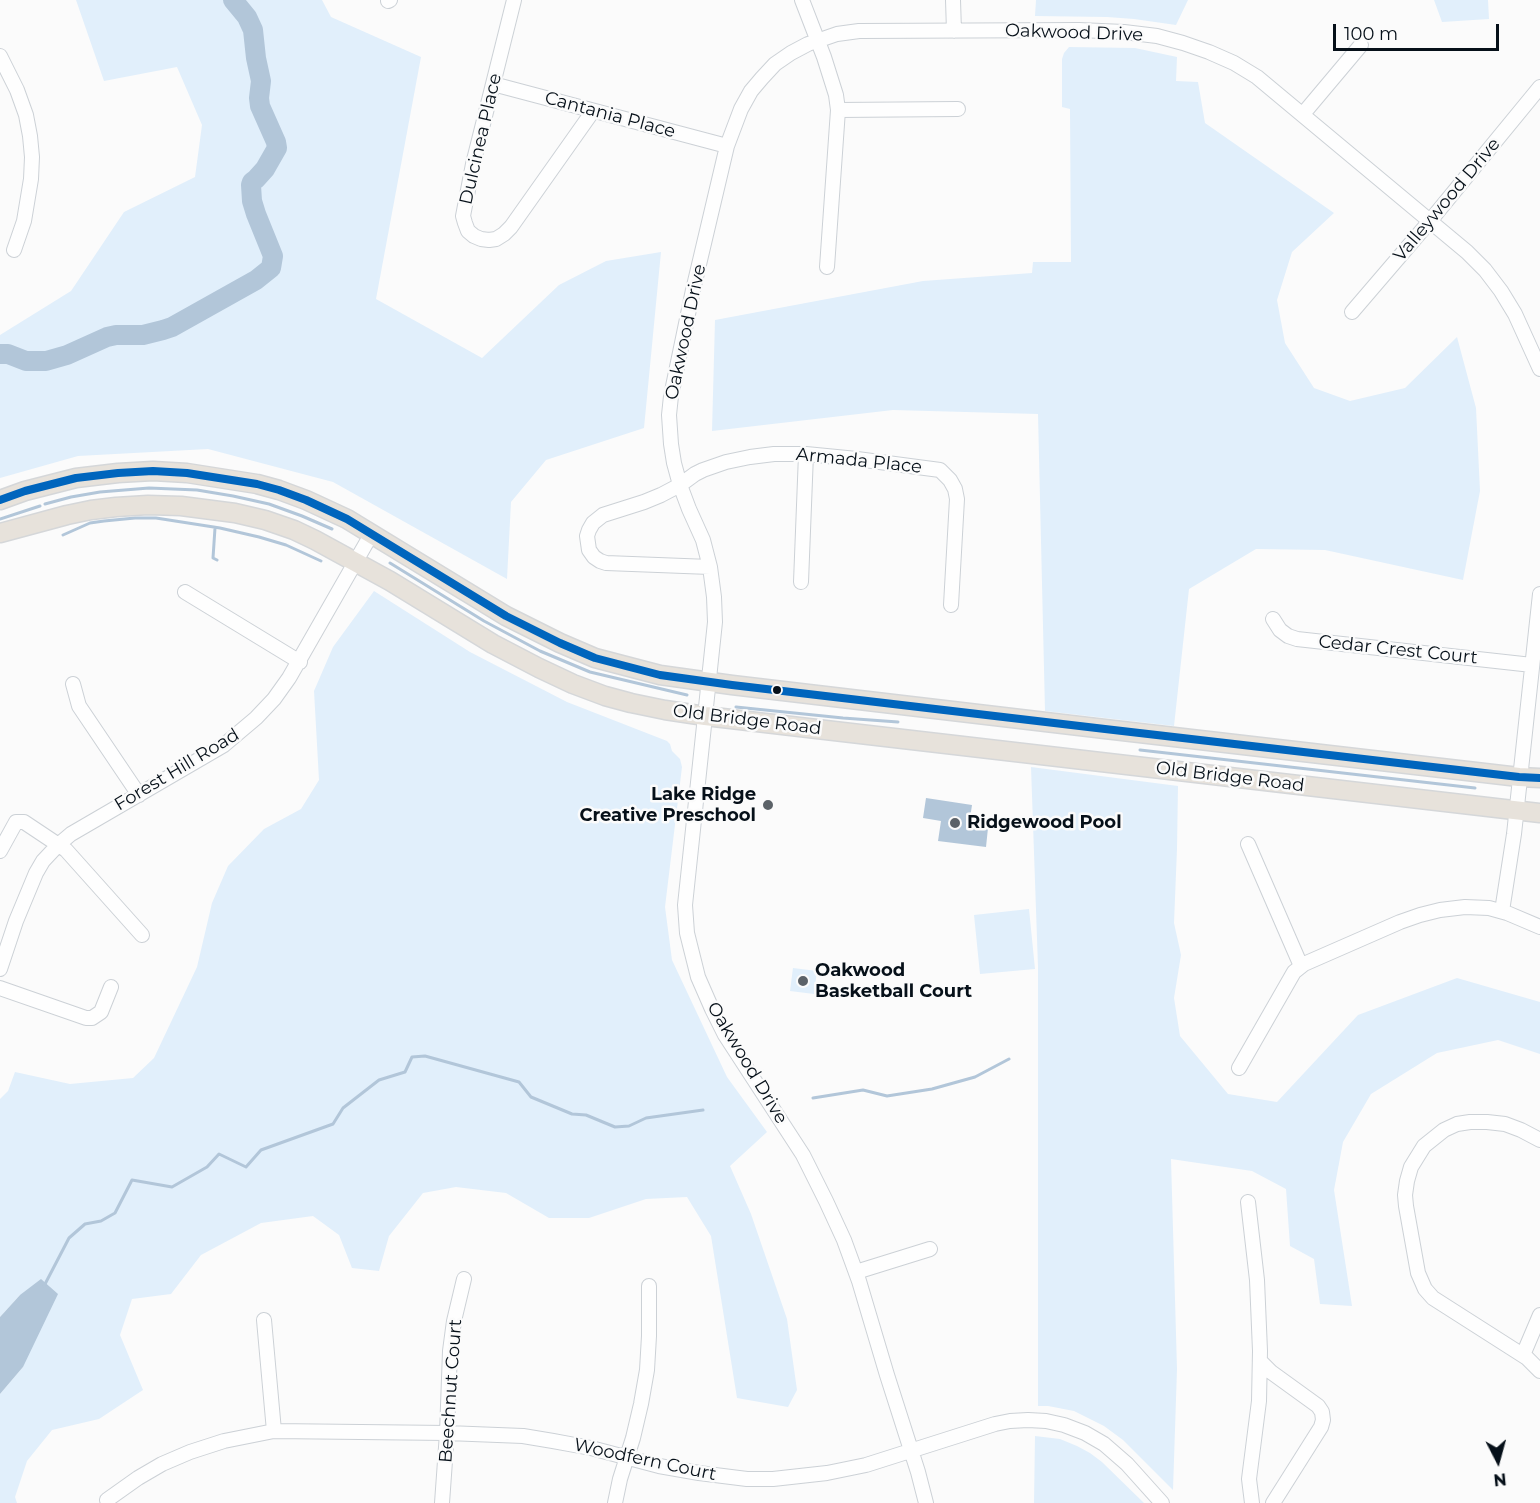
<!DOCTYPE html>
<style>
body{margin:0}
#map{position:relative;width:1540px;height:1503px;overflow:hidden;background:#fbfbfb;font-family:Montserrat,sans-serif}
canvas{display:block}
.north{position:absolute;left:1468px;top:1431px;width:60px;height:60px;-webkit-text-stroke:4px #fbfbfb;paint-order:stroke;rotate:174deg;font-size:16px;font-weight:700;line-height:24px;text-align:center;color:#061019}
.north::after{content:'';display:block;margin:auto;width:21px;height:27px;background:#061019;clip-path:polygon(50% 0,100% 100%,50% 72%,0 100%)}
.scale{position:absolute;left:1333px;top:24px;width:166px;height:27px;box-sizing:border-box;border:3px solid #061019;border-top:0;padding-left:8px;font-size:18px;line-height:21px;white-space:nowrap;color:#061019;-webkit-text-stroke:4px #fbfbfb;paint-order:stroke}
</style>
<div id="map">
<canvas width="1540" height="1503"></canvas>
<div class="north">N</div>
<div class="scale">100 m</div>
</div>
<script>
const g = document.querySelector('canvas').getContext('2d');
g.lineJoin = 'round';
function paint(path, color) {
  g.fillStyle = color;
  g.fill(path, 'evenodd');
}
function shape(rows) {
  const path = new Path2D();
  for (const r of rows) {
    path.moveTo(r[0], r[1]);
    for (let i = 2; i < r.length; i += 2) path.lineTo(r[i], r[i + 1]);
  }
  return path;
}
function strokePath(path, color, width, dash) {
  g.strokeStyle = color;
  g.lineWidth = width;
  g.lineCap = dash ? 'butt' : 'round';
  g.setLineDash(dash || []);
  g.stroke(path);
}
function write(font, color, halo, rows, align = 'center') {
  g.font = font + ' Montserrat,sans-serif';
  g.lineWidth = 5;
  g.setLineDash([]);
  g.textBaseline = 'middle';
  g.strokeStyle = halo;
  g.fillStyle = color;
  for (const [text, x, y, turn = 0] of rows) {
    g.save();
    g.translate(x, y);
    g.rotate((+turn || 0) * Math.PI / 180);
    g.textAlign = isNaN(turn) ? turn : align;
    if (halo) g.strokeText(text, 0, 0);
    g.fillText(text, 0, 0);
    g.restore();
  }
}
paint(shape([
 [76,0,322,0,331,17,421,57,376,299,482,358,559,285,606,261,661,252,644,428,546,460,511,502,507,579,333,482,208,449,78,456,0,478,0,335,71,291,124,212,195,177,202,125,177,67,104,81],
 [1036,0,1188,0,1176,25,1134,19,1107,17,1035,16],
 [1434,0,1488,0,1489,19,1442,22],
 [1069,47,1135,48,1177,57,1176,81,1198,82,1205,123,1334,213,1292,252,1277,300,1285,343,1314,388,1350,401,1405,388,1457,337,1476,408,1480,491,1463,580,1325,550,1256,549,1189,589,1174,726,1045,711,1038,414,893,410,712,431,715,320,923,281,1032,273,1033,262,1071,262,1070,109,1062,107,1062,59,1064,53],
 [374,591,470,652,567,702,667,741,670,744,672,751,680,759,682,767,665,907,672,960,727,1077,767,1132,730,1166,751,1214,787,1319,797,1390,788,1407,737,1398,711,1236,687,1197,646,1199,589,1218,549,1218,506,1193,456,1187,423,1193,389,1236,379,1271,352,1268,339,1235,313,1216,261,1223,201,1255,171,1294,132,1299,120,1335,143,1390,99,1419,52,1430,27,1461,15,1497,17,1503,0,1503,0,1394,23,1367,20,1295,0,1317,0,1099,8,1091,15,1072,70,1084,133,1078,154,1058,197,967,212,903,228,866,264,829,301,809,319,780,314,691,333,647],
 [1031,767,1178,786,1177,849,1174,923,1181,955,1174,998,1180,1036,1228,1094,1277,1102,1358,1015,1457,978,1540,1002,1540,1054,1498,1040,1437,1053,1371,1094,1343,1142,1334,1190,1352,1306,1320,1304,1314,1259,1290,1246,1286,1189,1252,1171,1171,1159,1177,1369,1173,1490,1123,1440,1104,1426,1074,1411,1048,1406,1038,1406,1038,967],
 [1029,909,1035,969,980,974,974,915],
 [793,968,817,971,814,994,790,991],
 [1035,1436,1060,1439,1077,1446,1090,1453,1102,1462,1144,1503,1034,1503]
]), '#e1effb');
paint(shape([
 [926,798,972,805,969,825,988,828,986,847,938,841,941,821,923,818],
 [41,1279,58,1294,23,1367,0,1394,0,1317,20,1295]
]), '#b2c6d9');
strokePath(shape([
 [45,504,71,497,100,492,149,488,197,490,233,496,269,504,302,516,332,529],
 [0,519,40,506],
 [215,528,213,558,217,560],
 [63,535,90,523,104,521,135,518,156,518,220,528,259,537,286,545,321,561],
 [390,563,484,621,540,651,590,672,687,695],
 [736,707,843,718,898,722],
 [1140,750,1475,788],
 [813,1098,863,1090,887,1096,932,1089,975,1077,1009,1059],
 [44,1286,69,1238,85,1224,101,1221,115,1213,132,1180,172,1187,207,1167,219,1154,246,1167,261,1150,333,1124,343,1108,379,1080,405,1072,412,1057,425,1056,519,1082,531,1097,572,1114,586,1115,615,1127,629,1126,646,1118,703,1110]
]), '#b2c6d9', 3);
strokePath(shape([
 [0,354,8,354,26,361,46,361,67,355,107,337,116,335,143,335,163,330,172,327,256,280,271,268,273,256,256,214,252,201,251,185,252,182,256,179,265,169,277,148,276,142,260,106,259,98,261,81,256,58,253,30,247,17,233,0]
]), '#b2c6d9', 20);
const minor = shape([
 [514,0,473,164,463,216,465,223,468,231,474,236,481,239,489,240,496,239,504,234,511,227,593,111],
 [802,0,824,57,836,95,838,110,827,267],
 [953,0,954,31],
 [388,1,390,0],
 [0,56,17,90,26,115,30,136,32,157,31,179,24,221,14,250],
 [493,84,727,146],
 [838,110,958,109],
 [1303,114,1361,45],
 [1352,312,1430,221,1540,87],
 [710,567,606,563,600,561,594,557,589,550,587,536,589,530,593,523,603,515,644,502,661,495,680,485,695,474,703,470,726,462,750,457,774,454,806,454,857,459,940,470,950,480,955,489,957,499,951,605],
 [801,582,806,454],
 [185,592,300,662],
 [1273,619,1280,630,1288,636,1297,639,1532,665],
 [73,684,79,706,139,795],
 [1248,844,1301,966],
 [0,851,16,822,24,822,66,850,142,935],
 [1502,911,1514,834,1540,594],
 [0,969,16,921,36,873,43,861,58,845,71,834,224,745,256,718,274,699,289,678,372,533],
 [0,988,86,1018,92,1018,101,1012,111,987],
 [1239,1068,1294,972,1304,964,1400,922,1420,915,1440,910,1465,907,1489,908,1507,913,1540,927],
 [1540,1140,1521,1130,1505,1124,1487,1122,1470,1122,1457,1124,1444,1130,1424,1146,1411,1167,1407,1181,1405,1195,1406,1206,1418,1273,1425,1289,1433,1298,1527,1358,1540,1371],
 [1248,1202,1257,1280,1260,1351,1259,1401,1249,1479,1252,1503],
 [856,1272,930,1249],
 [264,1320,274,1431],
 [1523,1355,1540,1315],
 [1260,1361,1271,1372,1318,1406,1322,1412,1323,1420,1321,1427,1273,1503],
 [107,1500,138,1478,162,1464,190,1452,224,1441,274,1431,447,1433,523,1436,553,1441,591,1448,659,1466,699,1473,747,1479,773,1479,827,1473,866,1465,995,1424,1010,1421,1028,1420,1046,1421,1064,1425,1085,1433,1104,1444,1127,1464,1162,1503],
 [442,1503,447,1433,450,1351,454,1321,464,1279],
 [615,1503,620,1479,633,1438,641,1404,647,1370,649,1336,649,1286],
 [926,1503,918,1472,887,1375,859,1281,844,1240,826,1201,803,1155,725,1035,712,1009,698,977,687,933,685,905,715,622,714,597,710,567,703,540,689,509,680,485,674,463,671,444,669,415,671,396,693,290,727,146,741,109,751,91,762,78,775,64,791,53,808,44,837,34,859,31,1079,30,1124,32,1157,36,1183,43,1209,52,1234,63,1257,77,1467,252,1485,270,1501,291,1515,314,1540,369]
]);
const major = shape([
 [0,500,25,491,76,478,118,473,153,471,187,473,257,484,279,490,306,500,347,519,506,616,560,643,595,658,660,675,732,685,1105,729,1519,777,1540,778],
 [0,533,67,515,91,510,116,507,148,505,181,506,235,513,265,520,294,530,315,540,390,581,493,644,539,668,573,684,605,696,631,703,665,710,705,716,1540,813]
]);
strokePath(minor, '#ccd1d6', 16);
strokePath(major, '#d5d7d9', 21);
strokePath(minor, '#fefefe', 14);
strokePath(major, '#e7e2db', 18);
strokePath(shape([
 [0,500,25,491,76,478,118,473,153,471,187,473,257,484,279,490,306,500,347,519,506,616,560,643,595,658,660,675,732,685,1105,729,1519,777,1540,778]
]), '#0065bd', 8);
for (const [x, y, r, color] of [
 [777,690,5,"#061019"],
 [768,805,6,"#5c6268"],
 [955,823,6,"#5c6268"],
 [803,981,6,"#5c6268"]
]) {
  const dot = new Path2D();
  dot.arc(x, y, r, 0, 2 * Math.PI);
  g.fillStyle = color;
  g.fill(dot);
  strokePath(dot, '#fbfbfb', 2);
}
write('18px', '#061019', '#fbfbfb', [
 ["Oakwood Drive",1074,33,2],
 ["Cantania Place",610,115,15],
 ["Dulcinea Place",481,139,-77],
 ["Valleywood Drive",1447,200,-50],
 ["Oakwood Drive",686,332,-78],
 ["Armada Place",859,461,6],
 ["Cedar Crest Court",1398,650,6],
 ["Old Bridge Road",747,720,7],
 ["Forest Hill Road",177,770,-31],
 ["Old Bridge Road",1230,777,7],
 ["Oakwood Drive",747,1063,59],
 ["Beechnut Court",451,1391,-86],
 ["Woodfern Court",645,1460,12]
]);
write('bold 18px', '#061019', '#fbfbfb', [
 ["Lake Ridge",756,795,"right"],
 ["Creative Preschool",756,816,"right"],
 ["Ridgewood Pool",967,823],
 ["Oakwood",815,971],
 ["Basketball Court",815,992]
], 'left');
</script>
